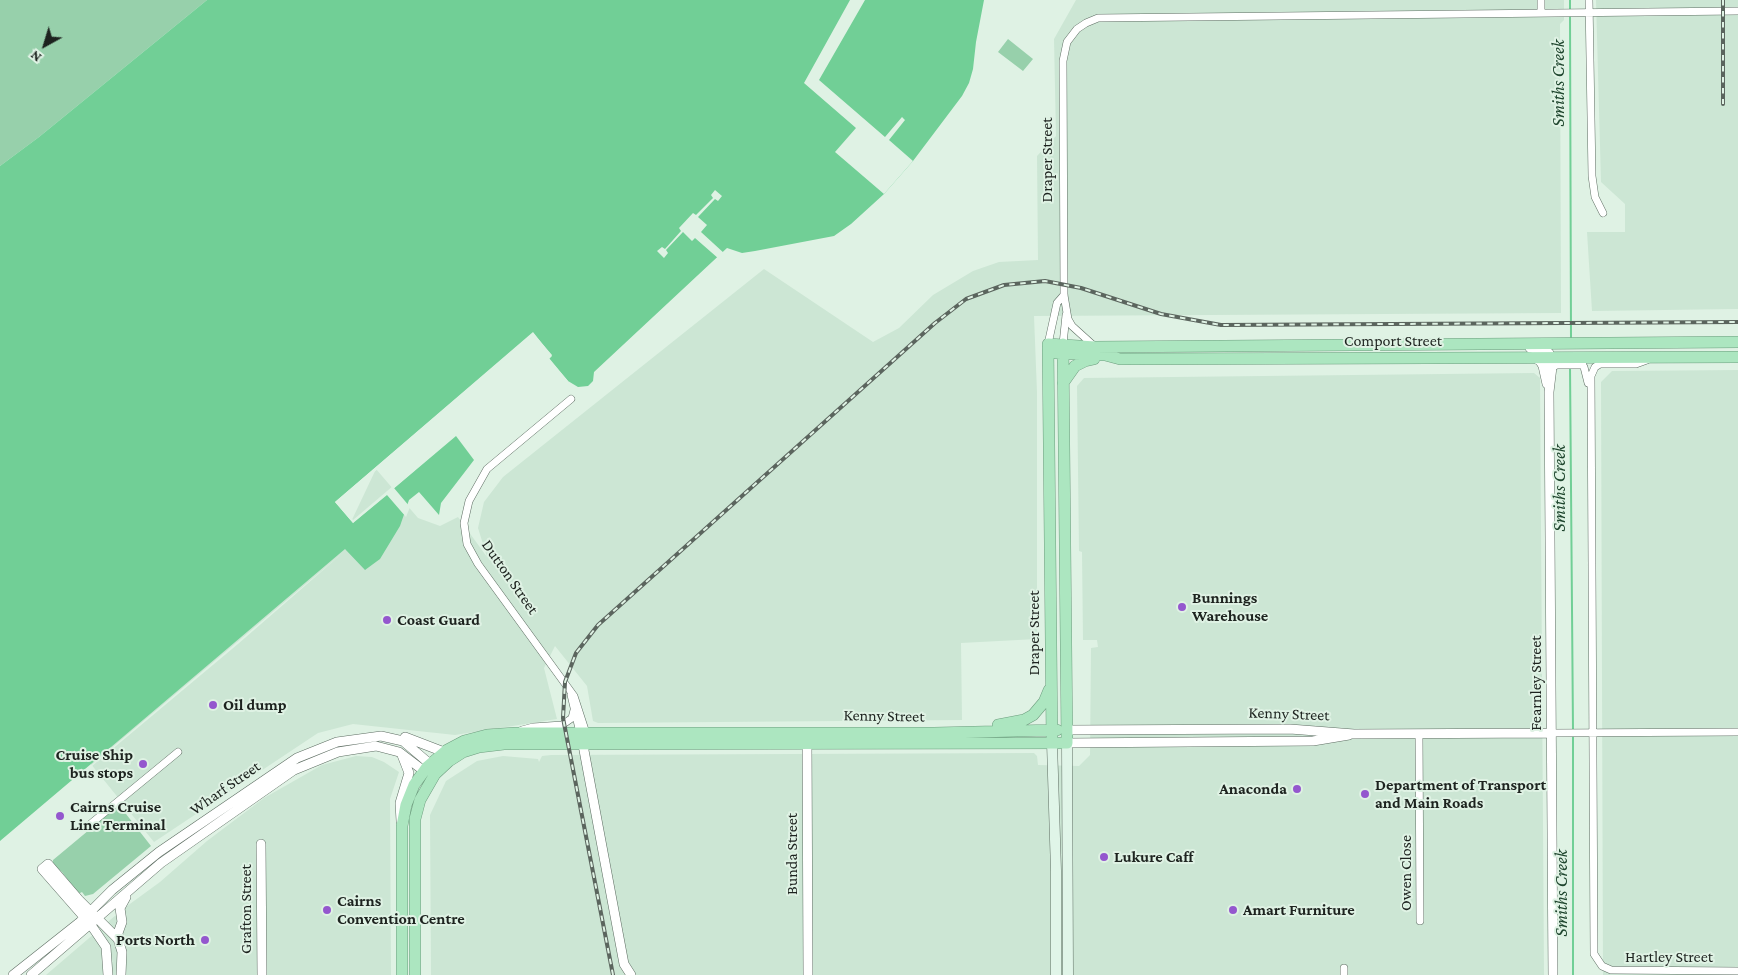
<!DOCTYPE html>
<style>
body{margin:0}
#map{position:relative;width:1738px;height:975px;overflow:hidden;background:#dff2e4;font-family:"Crimson Pro",serif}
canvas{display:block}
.north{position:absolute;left:20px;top:20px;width:50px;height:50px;-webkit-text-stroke:4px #dff2e4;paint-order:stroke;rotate:219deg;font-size:14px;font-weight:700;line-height:20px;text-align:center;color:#1d231f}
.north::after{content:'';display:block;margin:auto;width:18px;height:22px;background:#1d231f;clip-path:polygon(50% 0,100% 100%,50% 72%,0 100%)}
</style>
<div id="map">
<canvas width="1738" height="975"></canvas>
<div class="north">N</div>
</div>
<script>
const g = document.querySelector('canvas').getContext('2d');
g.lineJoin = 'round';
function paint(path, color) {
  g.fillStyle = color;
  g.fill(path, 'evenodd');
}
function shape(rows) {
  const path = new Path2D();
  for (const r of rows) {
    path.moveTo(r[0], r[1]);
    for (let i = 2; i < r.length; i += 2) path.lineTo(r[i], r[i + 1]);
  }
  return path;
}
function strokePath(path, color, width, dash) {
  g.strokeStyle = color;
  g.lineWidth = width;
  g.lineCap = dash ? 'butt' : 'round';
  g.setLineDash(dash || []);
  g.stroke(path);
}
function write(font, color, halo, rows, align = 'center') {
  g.font = font + ' "Crimson Pro",serif';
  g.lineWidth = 4;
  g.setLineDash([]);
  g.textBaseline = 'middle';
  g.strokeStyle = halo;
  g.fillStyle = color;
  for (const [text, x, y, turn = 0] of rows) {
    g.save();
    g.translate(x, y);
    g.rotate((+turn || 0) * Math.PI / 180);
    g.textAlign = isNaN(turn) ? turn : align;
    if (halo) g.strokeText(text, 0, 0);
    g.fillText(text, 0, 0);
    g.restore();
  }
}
paint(shape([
 [1076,0,1564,0,1564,20,1560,24,1561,313,1034,316,1037,392,1037,639,961,643,962,720,598,723,593,721,587,686,555,646,544,668,557,719,455,735,353,724,318,733,154,842,86,758,341,543,376,469,418,518,440,526,458,517,487,557,478,528,484,502,503,477,764,269,873,342,899,328,933,295,973,271,999,262,1038,260,1037,156,1056,136,1054,39],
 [1596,0,1738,0,1738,309,1592,311,1587,232,1625,232,1625,204,1601,182],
 [1738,370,1738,975,1603,975,1601,382,1612,371],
 [1534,373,1540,378,1544,975,431,975,430,815,446,781,477,761,503,756,538,759,539,762,542,756,551,755,1034,753,1037,756,1038,765,1079,766,1090,755,1091,648,1098,647,1097,640,1083,640,1082,552,1079,551,1077,386,1084,378],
 [356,756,372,757,384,762,399,772,390,799,391,975,46,975,123,909,160,882,207,841,264,798,322,765]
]), '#cce6d4');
paint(shape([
 [0,0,207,0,39,137,0,166],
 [1008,39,1033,59,1023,71,998,52],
 [119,805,151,846,93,894,85,896,82,892,78,894,62,872,53,865,53,860]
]), '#97d0ab');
paint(shape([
 [207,0,984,0,976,42,973,69,969,83,962,96,913,161,884,194,851,224,834,236,755,251,742,253,727,248,594,372,593,381,588,386,578,387,568,381,549,358,552,355,533,333,335,502,353,523,456,436,474,460,441,503,439,515,419,492,409,500,400,526,380,559,365,570,345,549,0,841,0,166,39,137]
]), '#71cf96');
paint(shape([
 [850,0,865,0,819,80,885,137,902,117,905,120,889,140,913,161,884,194,835,152,856,128,804,83],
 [715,190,722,196,718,201,715,199,698,217,707,225,701,232,725,254,719,259,695,238,692,241,683,232,666,250,668,253,664,258,657,251,662,247,665,249,681,231,679,228,693,213,696,215,713,198,711,195],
 [533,332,552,356,549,359,568,381,566,382,547,360,548,355,533,336,338,503,353,520,454,434,457,434,394,488,410,507,406,517,387,495,353,523,335,502],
 [345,551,238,644,0,843,0,842]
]), '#dff2e4');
strokePath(shape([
 [1570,0,1570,10],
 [1570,15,1571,340],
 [1570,367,1573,730],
 [1573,735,1573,975]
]), '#71cf96', 2);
const minor = shape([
 [1541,0,1541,13],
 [1589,0,1592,176,1595,197,1603,213],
 [1048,344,1057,303,1064,295],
 [1063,344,1066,315],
 [1093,345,1072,326,1068,319,1064,295,1063,61,1067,42,1077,29,1086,23,1098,18,1738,11],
 [1575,357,1584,367,1588,383],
 [1647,360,1636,364,1600,364,1595,367,1591,376,1594,954,1602,966,1611,970,1738,971],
 [1552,367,1557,365,1583,365],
 [571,399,487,469,469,501,464,523,467,544,478,564,574,696,586,733],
 [571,695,580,733],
 [522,730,533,727,562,725,572,718,574,710],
 [1552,733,1738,732],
 [1419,734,1420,921],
 [88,826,178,752],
 [1344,968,1344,975]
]);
const tertiary = shape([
 [1530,348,1541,349,1549,353,1552,367,1549,392,1553,975],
 [1533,357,1540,361,1543,366,1547,384],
 [1067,730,1290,729,1354,734,1552,733],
 [405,737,444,752],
 [807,738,808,975],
 [1067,743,1313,741,1349,735],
 [583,745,624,964,631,975],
 [401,821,400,803,409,773,402,755],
 [261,844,262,975],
 [119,940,118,933,122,922,120,908,126,897],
 [13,975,80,922,112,890,159,852,297,758,337,742,381,736,403,741,430,764],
 [31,975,161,863,294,770,338,752,376,746,399,752,424,771],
 [108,975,106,947,91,925,42,869,48,864,79,900,118,939,122,952,121,975]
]);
const secondary = shape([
 [1052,743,1056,871,1056,975],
 [1067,743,1068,975]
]);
const trunk = shape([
 [1055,353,1105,355,1120,359,1738,357],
 [1063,383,1075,366,1085,361,1094,359],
 [998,725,1024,720,1033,715,1044,702,1049,690],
 [1052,743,1048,344,1095,347,1738,342],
 [402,975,402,826,406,805,414,785,427,767,447,750,464,741,487,735,515,733,934,733,1057,730],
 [415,975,415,819,420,800,435,774,449,761,463,752,479,747,504,744,1067,743,1063,344]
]);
strokePath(minor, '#5e6e63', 8);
strokePath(tertiary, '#5e6e63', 10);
strokePath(secondary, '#5e6e63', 11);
strokePath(trunk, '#6d9d7e', 12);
strokePath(minor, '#fff', 7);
strokePath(tertiary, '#fff', 9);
strokePath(secondary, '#e0f5e8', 10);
strokePath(trunk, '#ace6c0', 11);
const rail = shape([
 [1723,0,1723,104],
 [613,975,563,718,565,682,576,653,598,625,935,323,966,299,1004,285,1045,281,1081,288,1161,314,1221,325,1738,322]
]);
strokePath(rail, '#5b655e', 4);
strokePath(rail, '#dff2e4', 2, [5.5]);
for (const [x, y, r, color] of [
 [1182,607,5,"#9457ce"],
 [387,620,5,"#9457ce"],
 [213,705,5,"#9457ce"],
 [143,764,5,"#9457ce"],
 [1297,789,5,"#9457ce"],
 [1365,794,5,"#9457ce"],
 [60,816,5,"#9457ce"],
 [1104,857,5,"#9457ce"],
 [327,910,5,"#9457ce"],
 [1233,910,5,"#9457ce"],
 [205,940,5,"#9457ce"]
]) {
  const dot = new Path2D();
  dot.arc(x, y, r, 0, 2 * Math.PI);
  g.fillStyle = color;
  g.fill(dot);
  strokePath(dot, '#dff2e4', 2);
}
write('16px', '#1d231f', '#dff2e4', [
 ["Draper Street",1047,160,-90],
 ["Comport Street",1393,341],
 ["Dutton Street",510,577,55],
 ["Draper Street",1034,633,-90],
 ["Fearnley Street",1536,683,-90],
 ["Kenny Street",1289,714,2],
 ["Kenny Street",884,716,1],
 ["Wharf Street",225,788,-35],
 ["Bunda Street",792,854,-90],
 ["Owen Close",1406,873,-90],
 ["Grafton Street",246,909,-90],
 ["Hartley Street",1669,957]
]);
write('bold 16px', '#1d231f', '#dff2e4', [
 ["Bunnings",1192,598],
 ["Warehouse",1192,616],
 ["Coast Guard",397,620],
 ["Oil dump",223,705],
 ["Cruise Ship",133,755,"right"],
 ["bus stops",133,773,"right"],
 ["Department of Transport",1375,785],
 ["and Main Roads",1375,803],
 ["Anaconda",1287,789,"right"],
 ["Cairns Cruise",70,807],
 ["Line Terminal",70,825],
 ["Lukure Caff",1114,857],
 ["Cairns",337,901],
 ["Convention Centre",337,919],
 ["Amart Furniture",1243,910],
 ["Ports North",195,940,"right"]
], 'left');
write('italic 18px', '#1f462e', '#dff2e4', [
 ["Smiths Creek",1558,83,-90],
 ["Smiths Creek",1559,488,-90],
 ["Smiths Creek",1561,893,-90]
]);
</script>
